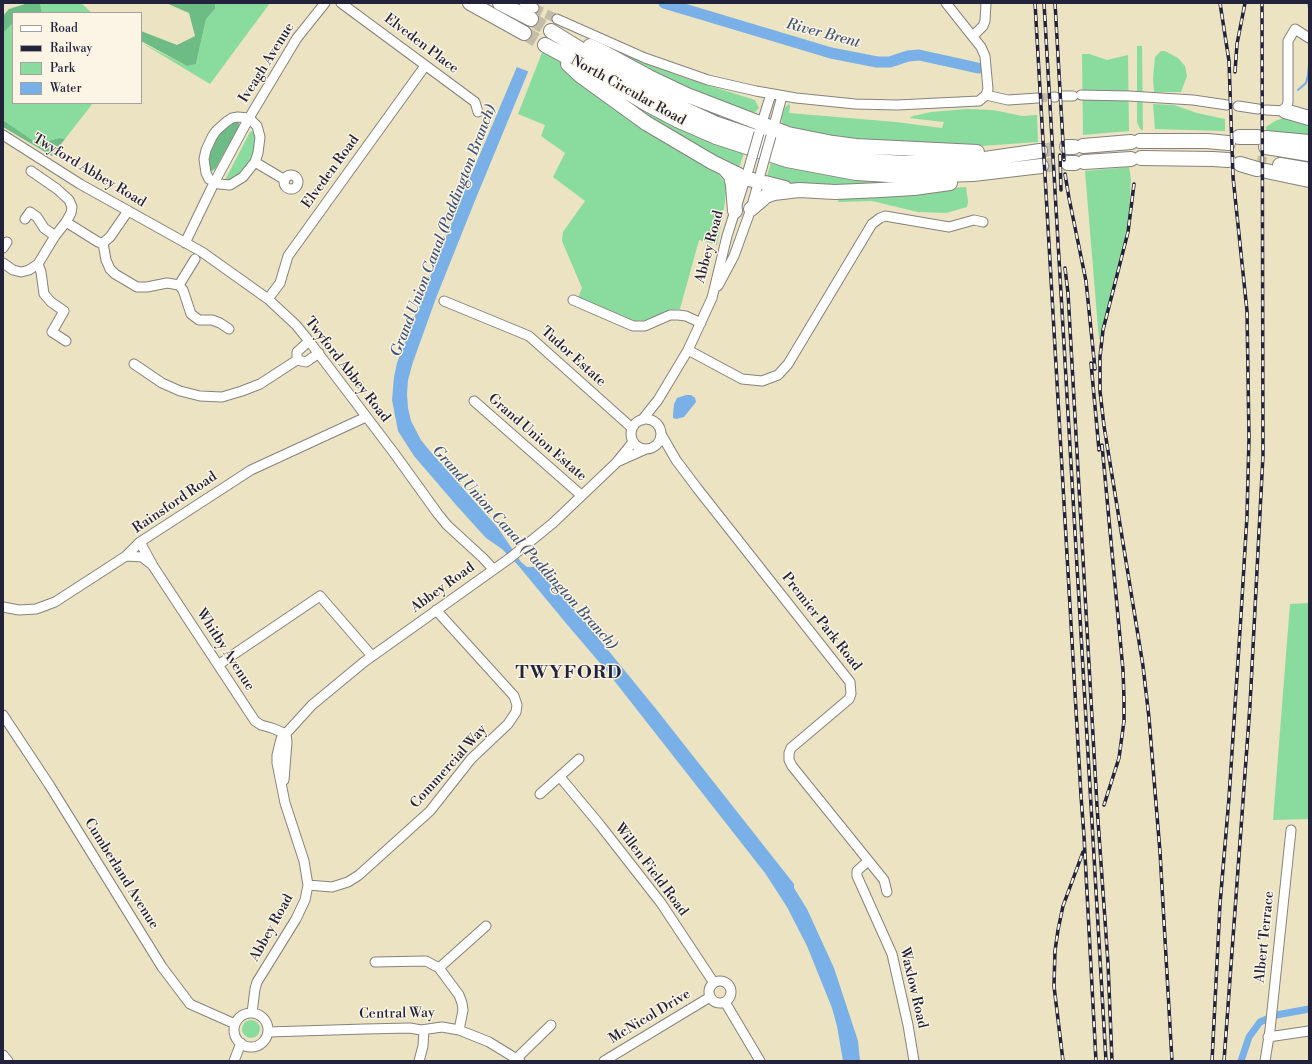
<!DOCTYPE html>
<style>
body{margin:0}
#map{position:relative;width:1312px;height:1064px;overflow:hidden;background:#ebe3c1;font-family:"Libre Bodoni",serif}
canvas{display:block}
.frame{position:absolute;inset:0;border:4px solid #22223b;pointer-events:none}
.legend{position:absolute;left:12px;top:12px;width:130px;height:92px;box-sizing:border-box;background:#fcf5e5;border:1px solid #a5a1a1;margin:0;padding:5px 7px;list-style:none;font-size:12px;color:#22223b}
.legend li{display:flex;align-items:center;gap:8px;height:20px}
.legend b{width:20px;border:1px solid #a5a1a1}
</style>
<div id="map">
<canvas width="1312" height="1064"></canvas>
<div class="frame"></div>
<ul class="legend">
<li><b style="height:5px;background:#fff"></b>Road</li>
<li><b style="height:5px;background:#22223b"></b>Railway</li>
<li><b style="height:11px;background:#89dc9e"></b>Park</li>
<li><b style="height:11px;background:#78b0e7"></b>Water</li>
</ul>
</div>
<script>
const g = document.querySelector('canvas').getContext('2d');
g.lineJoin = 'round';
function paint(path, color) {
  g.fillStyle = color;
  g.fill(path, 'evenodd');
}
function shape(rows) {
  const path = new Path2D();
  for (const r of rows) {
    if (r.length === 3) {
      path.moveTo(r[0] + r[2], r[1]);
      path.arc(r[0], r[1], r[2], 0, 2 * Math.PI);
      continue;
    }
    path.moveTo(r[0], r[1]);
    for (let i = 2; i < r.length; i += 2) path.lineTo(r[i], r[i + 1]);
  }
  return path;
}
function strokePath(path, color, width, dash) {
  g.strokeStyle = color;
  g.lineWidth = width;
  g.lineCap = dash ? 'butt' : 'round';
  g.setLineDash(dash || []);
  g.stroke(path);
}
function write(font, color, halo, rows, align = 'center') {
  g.font = font + ' "Libre Bodoni",serif';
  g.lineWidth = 3;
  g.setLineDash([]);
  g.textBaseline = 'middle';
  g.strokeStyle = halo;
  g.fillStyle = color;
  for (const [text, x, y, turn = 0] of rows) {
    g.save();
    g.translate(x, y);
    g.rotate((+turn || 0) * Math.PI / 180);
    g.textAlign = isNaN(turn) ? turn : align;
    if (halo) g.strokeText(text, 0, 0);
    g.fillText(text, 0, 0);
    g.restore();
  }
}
paint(shape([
 [40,3,81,3,92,13,42,13],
 [215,3,270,3,210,84,142,43,187,66,196,64,206,19,215,9],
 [13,23,13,103,93,103,65,139,59,138,38,144,3,120,3,33],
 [545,45,711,163,727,186,723,215,717,245,699,240,680,309,669,310,648,320,633,321,578,298,582,288,562,241,563,232,585,201,553,177,565,153,541,136,545,125,518,114],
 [605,46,679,76,755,100,759,108,752,115,675,86],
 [1137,46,1142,46,1143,130,1140,129,1137,122],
 [1161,51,1165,51,1178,58,1185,66,1187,76,1181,92,1154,92,1153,78,1155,57],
 [1082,54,1089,54,1107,60,1128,55,1129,131,1083,135],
 [789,104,790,106,789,113,896,122,942,128,944,122,909,118,913,116,931,112,967,109,993,110,1022,116,1037,115,1038,142,981,146,951,147,837,138,787,127,783,125,781,119,785,107],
 [1153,104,1174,105,1197,113,1225,119,1225,131,1155,129],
 [646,110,699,138,744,153,739,168,730,167,668,130,644,113],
 [1286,117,1309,118,1309,142,1266,131,1266,127,1275,121],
 [252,131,255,133,256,137,254,156,246,168,235,178,226,181,225,180,250,132],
 [771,162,900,181,900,184,836,187,799,185,774,181,767,176],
 [1129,167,1131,179,1129,215,1125,236,1099,340,1085,171],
 [966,187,968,202,967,207,946,213,918,212,872,201,838,202,838,198],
 [1309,603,1309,819,1273,820,1290,604],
 [251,1029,9]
]), '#89dc9e');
paint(shape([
 [28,3,40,3,42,13,13,13,13,23,3,33,3,16,9,9],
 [166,3,215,3,215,9,206,19,196,64,187,66,141,41,141,31,177,45,195,36,189,13],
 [3,120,38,144,59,138,65,139,52,156,3,127],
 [233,122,238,122,240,125,215,169,210,172,208,161,210,147,222,129]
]), '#6ebc85');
paint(shape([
 [544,3,522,66,532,64,528,72,474,203,436,298,413,362,408,380,407,394,408,408,411,421,421,440,429,450,498,528,521,562,527,567,534,567,577,612,656,709,794,884,794,888,807,909,834,968,858,1041,860,1061,843,1061,837,1026,832,1008,807,946,787,907,765,873,605,669,565,622,517,564,502,549,486,538,457,506,414,456,398,431,392,400,394,377,397,363,420,302,469,180],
 [686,395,691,395,695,398,696,402,684,417,676,419,673,418,673,414,674,404,677,398]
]), '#78b0e7');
paint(shape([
 [541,3,550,3,524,65,552,3,561,3,534,65,530,72,514,66]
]), '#ebe3c1');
strokePath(shape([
 [1308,3,1309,9],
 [1298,90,1306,83,1308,75,1309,64]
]), '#78b0e7', 2);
strokePath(shape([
 [1241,1061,1249,1037,1260,1022,1276,1015,1309,1009]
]), '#78b0e7', 7);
strokePath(shape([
 [664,3,831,53,877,62,890,62,908,56,919,55,978,68]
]), '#78b0e7', 11);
strokePath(shape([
 [534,8,557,19],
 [1038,98,1053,97]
]), '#c3bca6', 9, [9, 4.5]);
strokePath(shape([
 [531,19,551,31],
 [524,33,545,45],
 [1040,151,1067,147],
 [1257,163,1266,164],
 [1041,166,1068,163]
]), '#c3bca6', 14, [14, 7]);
const minor = shape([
 [341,3,475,102,478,112],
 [524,3,534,8],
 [557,19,645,58,708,80,756,91,796,98,855,104,897,105,979,101,986,95,988,89,985,56,981,47,946,3],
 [973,36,983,26,985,21,986,3],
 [986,95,1008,100,1038,98],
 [1081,95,1129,96,1193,100,1227,105],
 [1062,96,1073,96],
 [1053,97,1055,97],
 [1238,106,1258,109],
 [1266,110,1285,111,1288,102,1288,41,1295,29,1309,38],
 [238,117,249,118,257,126,260,137,258,153,255,162,243,177,230,185,219,184,209,179,206,173,204,159,206,150,212,137,216,131,226,122,232,118,238,117],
 [760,129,771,94],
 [772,133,782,96],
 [3,135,80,184,202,252,268,299,296,325,309,341,394,453,438,514,447,525,483,558,493,569],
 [255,162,285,180],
 [31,171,57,189,69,200,72,207,71,213,66,222],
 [291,182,7],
 [128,211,110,237,103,243,106,260,110,269,115,274,137,287,147,287,167,283,179,285,183,290,191,314,199,320,212,320,220,323,229,329],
 [25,219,30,212,37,217,44,228,55,236],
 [185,243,214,183,249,118,297,38,325,3],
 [3,248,7,242],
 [3,263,13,270,21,272,29,270,38,264,41,272,44,294,51,302,64,311,52,332,66,341],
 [38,264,55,236,66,222,98,242,103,243],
 [179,285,195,259],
 [718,286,734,256,751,209,760,177],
 [268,299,280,283,288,256,425,66],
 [573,300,633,326,645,326,670,315,678,315,686,316,701,323],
 [444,301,529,336,632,428],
 [688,350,742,379,762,381,778,375,788,364,872,224,880,218,885,216,949,227,974,220,983,222],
 [297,360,297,352,309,341],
 [134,364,162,383,180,391,200,396,222,397,242,391,260,384,297,360,306,362,319,353],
 [474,401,581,495],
 [646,434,15],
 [642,420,658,400,688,350,712,298,727,236,747,173],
 [661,434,676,460,697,488,850,682,851,694,849,699,791,748,789,753,789,760,792,766,884,880,887,892],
 [617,462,646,449],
 [140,542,153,566,255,721,261,725,272,728,286,734],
 [126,556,142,557,151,564],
 [3,607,19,610,36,609,55,602,126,556,140,542,251,470,366,417],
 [218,665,320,596,372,656],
 [3,715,50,786,162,967,190,1004,235,1024],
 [560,777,600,825,661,903,714,983],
 [284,780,287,742,286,734],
 [540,794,579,759],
 [868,861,857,871,857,876,892,954,908,1025,914,1061],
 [308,885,332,887,348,882,359,875,430,811,471,759,508,724,516,712,517,705,514,696,436,610],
 [375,962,426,961,439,968,459,995,462,1003,463,1010,459,1030],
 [439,968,486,926],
 [720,992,11],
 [725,1002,760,1061],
 [252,1013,255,989,257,982,296,919,305,900,308,885,304,861,285,803,277,763,277,755,281,739,312,705,364,662,510,558,553,523,616,463,633,442],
 [251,1030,17],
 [268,1032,365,1029,410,1028,421,1030,442,1027,459,1030,489,1042,520,1061],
 [1268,1037,1309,1031],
 [3,1055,8,1061],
 [516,1059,551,1025],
 [234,1061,241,1043],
 [419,1061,423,1046,424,1030],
 [604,1061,710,997],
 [1265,1061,1270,1030,1291,830]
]);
const highway = shape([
 [470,3,524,33],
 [500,3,531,19],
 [551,31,635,83,665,100,717,124,776,144,814,153,859,160,903,163,971,161,1040,151],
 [545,45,586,67,645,103,677,120,716,137,787,160,856,173,904,176,973,174,1041,166],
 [590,46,601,51,649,77,687,95,788,134,833,143,856,146,977,152],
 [568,64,581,76,646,123,712,162,745,178,785,188],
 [1285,111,1309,118],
 [1239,137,1258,137],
 [1266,138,1309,142],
 [1140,141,1207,141,1228,143],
 [1083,146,1131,142],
 [1067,147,1074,147],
 [1266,147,1309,154],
 [1141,158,1213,159,1228,160],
 [1084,162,1131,159],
 [1068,163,1075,163],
 [1240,164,1257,169],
 [1280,165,1309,170],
 [725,169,731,176,733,185,735,211],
 [1266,171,1309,180],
 [751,209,766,196,774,193,799,190,835,192,881,190,914,188,950,183]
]);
strokePath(minor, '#86827e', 11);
strokePath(highway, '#86827e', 16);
strokePath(minor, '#fff', 9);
strokePath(highway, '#fff', 14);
const rail = shape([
 [1035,3,1081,796,1084,836,1096,1061],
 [1044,3,1106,1061],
 [1055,3,1064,160],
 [1235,72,1237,44,1245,3],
 [1060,155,1061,190],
 [1065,174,1069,198,1086,281,1095,369],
 [1134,184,1128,232,1103,330,1100,357,1100,391,1104,426,1143,666,1149,718,1160,852,1172,1061],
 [1065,268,1068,293,1097,806,1108,963,1112,1061],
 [1091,363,1099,450],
 [1102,445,1123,670,1124,699,1124,721,1119,758,1104,805],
 [1063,1061,1054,986,1055,951,1058,930,1063,906,1083,852],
 [1212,1061,1220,904,1229,798,1241,615,1247,516,1249,438,1247,311,1233,177,1229,61,1220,3],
 [1224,1061,1250,705,1263,455,1262,3]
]);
strokePath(rail, '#22223b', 3.5);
strokePath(rail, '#fcf5e5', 2, [6]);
const minorBridge = shape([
 [748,171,759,133],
 [760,175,771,136]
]);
strokePath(minorBridge, '#86827e', 11, []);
strokePath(minorBridge, '#fff', 9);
write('14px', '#22223b', '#fcf5e5', [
 ["Elveden Place",421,44,37],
 ["Iveagh Avenue",267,63,-58],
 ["North Circular Road",628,91,29],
 ["Twyford Abbey Road",89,171,31],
 ["Elveden Road",331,172,-54],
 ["Abbey Road",710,247,-75],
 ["Tudor Estate",573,357,42],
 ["Twyford Abbey Road",347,370,52],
 ["Grand Union Estate",537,438,41],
 ["Rainsford Road",175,503,-34],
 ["Abbey Road",443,588,-36],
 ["Premier Park Road",821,622,52],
 ["Whitby Avenue",225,650,57],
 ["Commercial Way",449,767,-48],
 ["Willen Field Road",651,870,53],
 ["Cumberland Avenue",121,874,58],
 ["Abbey Road",272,928,-61],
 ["Albert Terrace",1265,937,-84],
 ["Waxlow Road",913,988,77],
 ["Central Way",397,1014,-1],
 ["McNicol Drive",650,1017,-31]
]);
write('italic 15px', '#405477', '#fcf5e5', [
 ["River Brent",823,34,15],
 ["Grand Union Canal (Paddington Branch)",444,231,-69],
 ["Grand Union Canal (Paddington Branch)",524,548,48]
]);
g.letterSpacing = '1px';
write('bold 18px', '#22223b', '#fcf5e5', [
 ["TWYFORD",569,674]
]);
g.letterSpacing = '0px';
</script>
